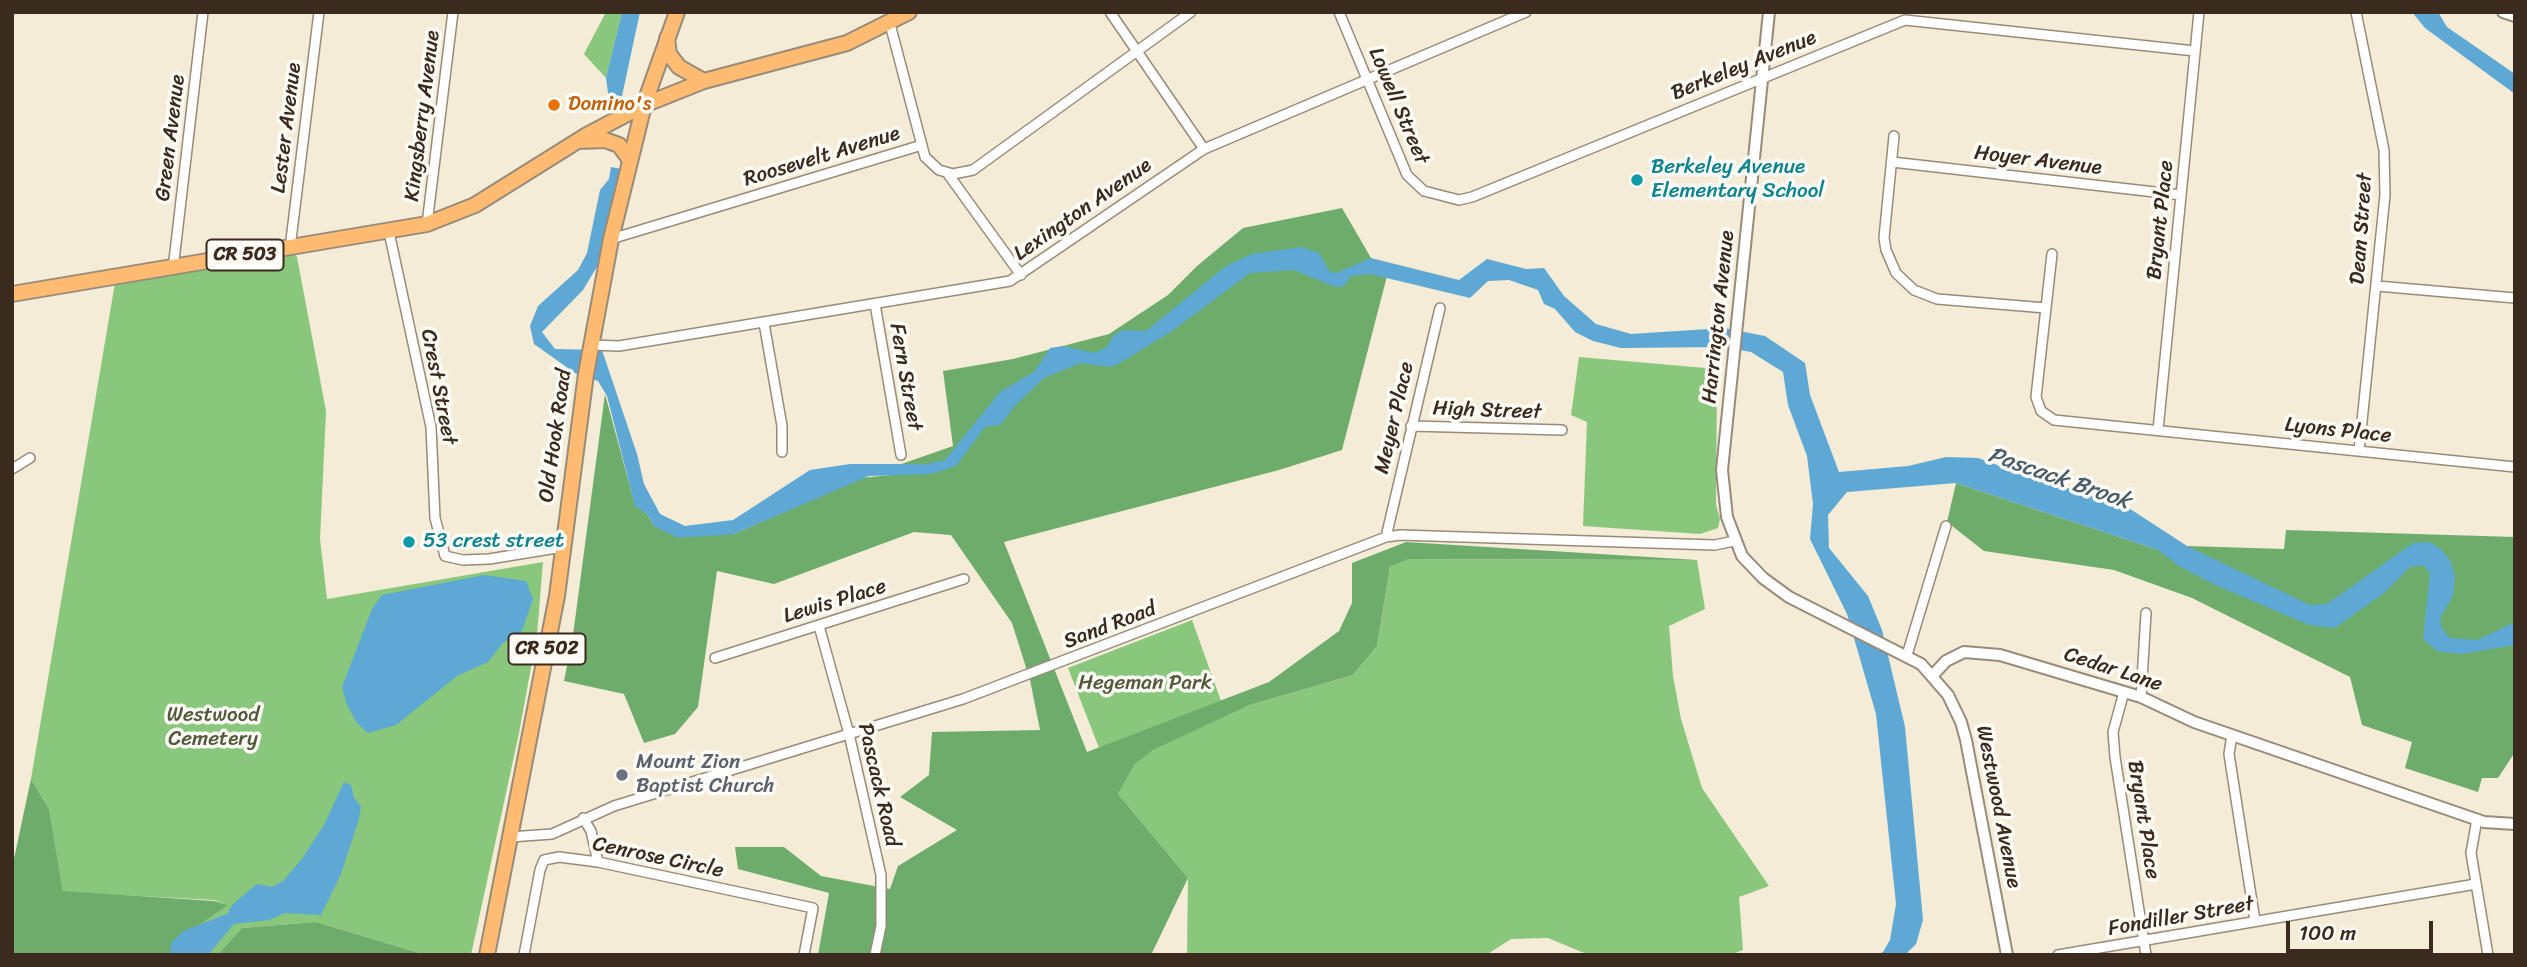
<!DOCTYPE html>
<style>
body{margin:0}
#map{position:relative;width:2527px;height:967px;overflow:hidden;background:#f4ecd6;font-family:Sriracha,sans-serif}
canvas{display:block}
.frame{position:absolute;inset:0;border:14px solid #3b2a1e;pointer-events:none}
.scale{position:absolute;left:2286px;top:921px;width:147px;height:32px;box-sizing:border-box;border:4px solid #3b2a1e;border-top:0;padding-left:9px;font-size:21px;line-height:24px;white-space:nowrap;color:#3b2a1e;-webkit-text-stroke:5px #fdfcf7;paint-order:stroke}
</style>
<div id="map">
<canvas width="2527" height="967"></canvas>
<div class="frame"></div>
<div class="scale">100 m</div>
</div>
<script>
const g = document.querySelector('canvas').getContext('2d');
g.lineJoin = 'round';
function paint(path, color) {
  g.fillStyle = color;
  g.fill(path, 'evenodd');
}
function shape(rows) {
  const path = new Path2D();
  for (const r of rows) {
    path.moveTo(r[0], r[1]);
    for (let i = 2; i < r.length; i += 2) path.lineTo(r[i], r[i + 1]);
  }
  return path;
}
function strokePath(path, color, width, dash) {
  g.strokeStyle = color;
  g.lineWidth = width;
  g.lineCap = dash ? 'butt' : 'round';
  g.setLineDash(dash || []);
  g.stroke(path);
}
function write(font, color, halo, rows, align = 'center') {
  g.font = font + ' Sriracha,sans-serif';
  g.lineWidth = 7;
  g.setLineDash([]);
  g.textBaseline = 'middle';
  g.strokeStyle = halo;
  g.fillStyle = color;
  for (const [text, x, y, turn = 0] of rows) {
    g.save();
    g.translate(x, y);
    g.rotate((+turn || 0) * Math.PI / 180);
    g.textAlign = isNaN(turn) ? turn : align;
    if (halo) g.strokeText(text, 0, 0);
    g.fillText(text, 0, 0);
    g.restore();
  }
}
paint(shape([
 [606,12,622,12,606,78,584,54],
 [290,248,297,257,326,411,320,539,327,599,543,562,537,635,519,733,471,955,426,955,316,922,242,928,217,955,190,955,171,945,227,905,214,900,63,892,49,809,31,779,116,277],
 [1579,357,1717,369,1716,505,1720,519,1718,528,1700,534,1583,526,1587,422,1571,415],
 [1409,559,1697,560,1705,609,1669,626,1673,676,1681,719,1702,788,1769,886,1739,897,1743,950,1730,955,1589,955,1548,938,1511,939,1486,955,1187,955,1188,878,1118,794,1135,764,1152,750,1250,705,1353,675,1377,646,1390,567],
 [1192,620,1221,701,1099,748,1068,668]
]), '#89c77d');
paint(shape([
 [1342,208,1371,258,1387,276,1342,450,1279,470,1004,542,1087,752,1269,682,1339,631,1352,603,1352,563,1406,542,1697,560,1409,559,1390,567,1377,646,1353,675,1250,705,1153,750,1135,764,1118,794,1188,878,1151,955,818,955,829,893,738,869,735,847,784,847,821,876,890,889,898,866,957,830,900,797,929,775,932,732,1040,730,1030,680,1012,623,951,535,914,532,774,584,717,571,698,707,675,734,644,743,624,694,564,681,573,635,605,394,635,505,647,514,654,526,734,534,861,478,900,474,890,468,953,446,943,371,1013,359,1109,334,1168,295,1197,266,1243,228],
 [1956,483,2158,550,2187,546,2284,549,2286,530,2515,537,2515,752,2498,778,2482,778,2478,792,2405,768,2412,742,2362,725,2350,677,2192,598,2114,570,1984,551,1947,522],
 [31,779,49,809,63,891,214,901,228,905,172,944,190,955,12,955,12,868],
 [316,922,426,955,217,955,242,928]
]), '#6eac6c');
paint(shape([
 [622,12,640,12,622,96,609,100,606,78],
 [2412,12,2438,12,2447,27,2515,74,2515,94,2425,28],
 [611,167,622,169,598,265,583,290,542,332,555,349,602,350,637,454,644,484,660,514,685,526,733,520,810,470,850,464,926,464,945,460,1000,392,1035,371,1050,348,1063,346,1095,353,1107,347,1113,336,1123,330,1146,331,1226,266,1252,254,1301,247,1319,253,1330,272,1336,273,1371,258,1459,280,1487,259,1526,269,1544,268,1564,296,1596,324,1631,334,1724,328,1765,336,1805,363,1810,395,1839,472,1908,466,1946,457,1978,458,2033,478,2121,503,2187,546,2310,605,2327,604,2413,543,2429,542,2441,549,2451,562,2455,577,2453,596,2440,618,2442,629,2450,638,2477,640,2515,622,2515,645,2461,654,2437,651,2423,639,2430,573,2423,565,2410,567,2384,593,2335,628,2309,625,2213,584,2179,566,2158,550,1956,483,1847,492,1828,515,1829,548,1868,596,1882,630,1905,727,1923,920,1916,944,1905,955,1876,955,1883,952,1890,940,1896,904,1876,714,1847,614,1810,539,1813,504,1807,456,1788,405,1783,372,1751,352,1723,347,1621,348,1593,341,1575,332,1555,309,1544,304,1538,290,1509,280,1488,281,1470,298,1370,274,1351,276,1344,286,1335,287,1294,270,1250,273,1172,331,1120,363,1110,367,1081,363,1044,378,1016,405,1000,425,985,427,956,466,932,474,869,476,734,534,678,538,654,526,647,514,635,506,607,396,598,381,575,373,534,344,530,326,538,306,578,270,587,253,600,190,609,179],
 [484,575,526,581,533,599,522,631,503,643,488,662,457,676,396,725,368,733,357,723,347,705,342,687,372,609,382,595],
 [344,782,351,785,354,798,361,806,359,819,341,874,321,915,285,913,269,920,234,924,208,955,170,955,171,943,183,931,227,914,232,905,257,884,272,887,283,881,302,859,324,825]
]), '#5da8d5');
const minor = shape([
 [1110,12,1204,149],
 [1339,12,1407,175,1424,191,1459,200,1472,197,1905,20,2195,51],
 [2356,12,2384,150,2385,195,2359,451],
 [890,24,925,157,939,170,953,174,973,170,1191,12],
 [1894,136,1884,238,1886,250,1896,273,1914,290,1937,299,2046,308],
 [1892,162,2181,195],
 [948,174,1021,275],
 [427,224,453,12],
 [389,232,431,427,435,518,445,556,463,560,489,559,563,547],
 [611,239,922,145],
 [290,248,319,12],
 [2052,254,2036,397,2041,411,2054,420,2515,467],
 [173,269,203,12],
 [2377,286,2515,298],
 [875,304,901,455],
 [764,323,782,426,782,452],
 [591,345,619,346,1010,281,1204,149,1526,12],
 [1411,426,1562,430],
 [2158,430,2199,12],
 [12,469,30,458],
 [1386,537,1440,308],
 [819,626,849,734,881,875,881,926,875,955],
 [1907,655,1946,526],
 [715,658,964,579],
 [2124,692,2113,732,2115,757,2146,955],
 [2141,697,2146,613],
 [2232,735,2229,754,2255,921],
 [583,818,591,831,598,862],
 [2477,819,2471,853,2488,955],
 [510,837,552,834,614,806,963,699,1386,537,1400,535,1715,545,1734,541],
 [524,955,540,870,544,860,559,857,598,862,813,908,804,955],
 [2058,955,2476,884]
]);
const tertiary = shape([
 [1769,12,1722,470,1727,517,1742,556,1763,578,1789,597,1921,664,1948,695,1961,722,1966,740,2007,955],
 [2503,12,2515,16],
 [1933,675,1946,661,1964,652,2000,655,2141,697,2194,722,2484,822,2515,824]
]);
const primary = shape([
 [667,38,669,54,679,67,704,81],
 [578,141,605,140,619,145,630,160],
 [12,294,427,224,475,205,587,135,644,105,704,81,847,43,909,12],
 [487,955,557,596,586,374,611,239,644,105,677,12]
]);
strokePath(minor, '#988b7a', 12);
strokePath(tertiary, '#988b7a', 14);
strokePath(primary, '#988b7a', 18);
strokePath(minor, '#fff', 9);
strokePath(tertiary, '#fff', 10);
strokePath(primary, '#febb71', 14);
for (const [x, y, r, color] of [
 [554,105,7,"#e8710a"],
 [1637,180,7,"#0f9aa8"],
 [409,542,7,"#0f9aa8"],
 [622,775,7,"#6b7280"]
]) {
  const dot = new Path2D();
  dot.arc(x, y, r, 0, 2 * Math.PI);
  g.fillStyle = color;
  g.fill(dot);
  strokePath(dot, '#fdfcf7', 2.5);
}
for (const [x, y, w] of [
 [245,255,77],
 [547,649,77]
]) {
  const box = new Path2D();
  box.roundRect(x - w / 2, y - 15.5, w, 31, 5);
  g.fillStyle = '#fdfcf7';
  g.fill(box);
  strokePath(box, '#3b2a1e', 2);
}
write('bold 19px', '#3b2a1e', null, [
 ["CR 503",245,255],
 ["CR 502",547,649]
]);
write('21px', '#3b2a1e', '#fdfcf7', [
 ["Berkeley Avenue",1744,66,-22],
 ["Lowell Street",1398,106,67],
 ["Kingsberry Avenue",423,116,-83],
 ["Lester Avenue",287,128,-83],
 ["Green Avenue",171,138,-83],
 ["Roosevelt Avenue",822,157,-17],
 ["Hoyer Avenue",2038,161,7],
 ["Lexington Avenue",1083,210,-35],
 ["Bryant Place",2161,220,-84],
 ["Dean Street",2362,229,-86],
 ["Harrington Avenue",1719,317,-84],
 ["Fern Street",905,377,80],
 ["Crest Street",438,387,79],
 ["High Street",1487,411,2],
 ["Meyer Place",1395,418,-77],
 ["Lyons Place",2338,431,6],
 ["Old Hook Road",556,436,-82],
 ["Lewis Place",835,602,-17],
 ["Sand Road",1110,626,-21],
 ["Cedar Lane",2113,670,18],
 ["Pascack Road",878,785,77],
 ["Westwood Avenue",1998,807,79],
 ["Bryant Place",2143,820,81],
 ["Cenrose Circle",658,858,12],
 ["Fondiller Street",2181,917,-10]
]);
write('21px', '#c56008', '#fdfcf7', [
 ["Domino's",568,105]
], 'left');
write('21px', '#0d838f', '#fdfcf7', [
 ["Berkeley Avenue",1651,168],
 ["Elementary School",1651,192],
 ["53 crest street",423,542]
], 'left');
write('21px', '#52593a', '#fdfcf7', [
 ["Hegeman Park",1145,684],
 ["Westwood",213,716],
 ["Cemetery",213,740]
]);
write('21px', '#5b616d', '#fdfcf7', [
 ["Mount Zion",636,763],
 ["Baptist Church",636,787]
], 'left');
write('italic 23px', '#495c67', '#fdfcf7', [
 ["Pascack Brook",2059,479,19]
]);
</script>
